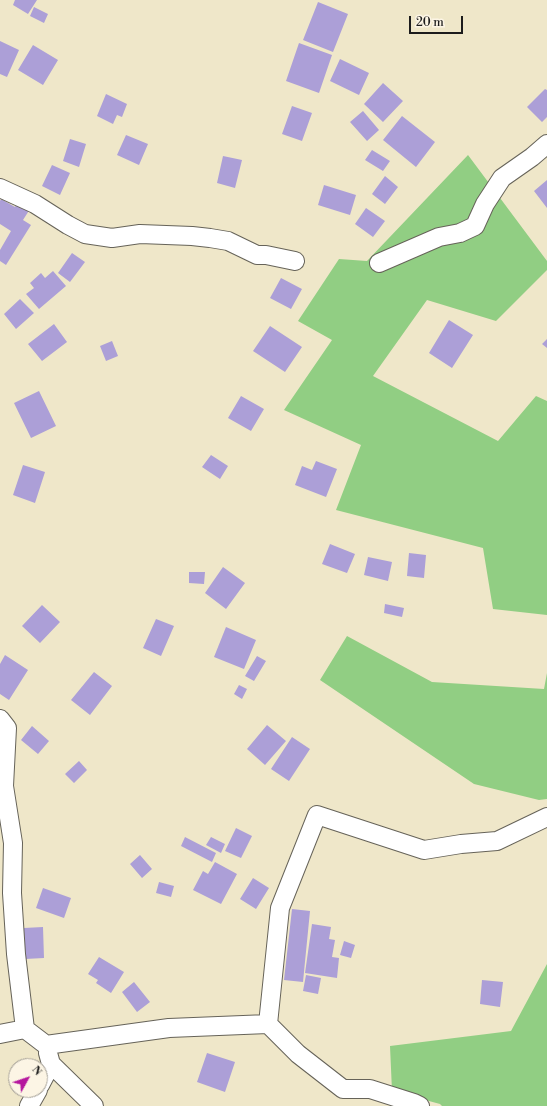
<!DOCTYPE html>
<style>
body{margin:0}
#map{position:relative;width:547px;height:1106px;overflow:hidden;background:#efe7c9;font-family:"Libre Bodoni",serif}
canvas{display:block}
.north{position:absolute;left:8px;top:1058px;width:40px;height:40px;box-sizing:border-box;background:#fcf5e5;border:1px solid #a29e95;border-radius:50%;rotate:50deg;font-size:11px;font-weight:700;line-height:16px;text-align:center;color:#1c1c1c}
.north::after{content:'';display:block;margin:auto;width:14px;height:18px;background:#b5179e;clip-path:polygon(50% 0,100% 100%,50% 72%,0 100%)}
.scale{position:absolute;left:409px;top:16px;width:54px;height:18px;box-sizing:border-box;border:2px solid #1c1c1c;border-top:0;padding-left:5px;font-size:12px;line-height:14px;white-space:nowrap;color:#1c1c1c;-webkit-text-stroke:3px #fcf5e5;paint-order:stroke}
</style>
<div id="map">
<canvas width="547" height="1106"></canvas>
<div class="north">N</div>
<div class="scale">20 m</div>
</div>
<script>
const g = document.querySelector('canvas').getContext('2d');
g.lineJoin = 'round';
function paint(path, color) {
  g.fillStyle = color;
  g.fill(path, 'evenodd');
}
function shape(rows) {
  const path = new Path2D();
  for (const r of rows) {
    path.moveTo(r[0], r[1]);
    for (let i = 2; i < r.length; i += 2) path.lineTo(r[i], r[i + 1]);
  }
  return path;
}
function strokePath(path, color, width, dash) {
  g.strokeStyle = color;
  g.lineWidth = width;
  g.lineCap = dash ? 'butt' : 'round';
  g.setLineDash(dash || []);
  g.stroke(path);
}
paint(shape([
 [468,155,547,261,547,270,496,321,427,300,373,376,498,441,536,396,547,401,547,615,493,609,483,548,336,510,361,445,284,410,332,340,298,321,339,259,367,261],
 [347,636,432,682,544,689,547,673,547,799,539,800,474,784,320,680],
 [547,964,547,1106,442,1106,440,1104,392,1091,390,1046,511,1031]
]), '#91ce83');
paint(shape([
 [15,0,37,0,28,14,13,5],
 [318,2,348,14,333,52,303,40],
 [34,7,48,14,44,23,30,16],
 [0,41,19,50,7,77,0,74],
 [299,43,332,55,319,93,286,81],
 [33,45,58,60,43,85,18,70],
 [340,59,369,73,359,95,330,81],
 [383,83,403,101,383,122,364,104],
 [545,89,547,90,547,117,542,122,527,107],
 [106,94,127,104,122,117,117,115,113,124,97,116],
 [292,106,312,113,302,141,282,134],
 [363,111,379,130,367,141,350,122],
 [402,116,435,142,416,167,383,140],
 [126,135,148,144,139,165,117,155],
 [70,139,86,144,79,167,63,161],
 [372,150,390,161,383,171,365,160],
 [223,156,242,160,235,188,217,183],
 [52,165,70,173,60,195,42,186],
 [385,176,398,187,385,204,372,194],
 [547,180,547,208,534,191],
 [324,185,356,195,350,215,318,205],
 [1,199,15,207,18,201,30,209,23,220,31,225,6,265,0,261,0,250,11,231,0,224,0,201],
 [366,208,385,221,373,237,355,224],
 [72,253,85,262,70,282,58,273],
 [53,271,66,286,39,309,26,294,34,288,30,283,41,273,45,278],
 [281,278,302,289,291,309,270,298],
 [20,299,34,313,16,329,4,314],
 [449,320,473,335,452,368,429,353],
 [54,324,67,342,42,361,28,344],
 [270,326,302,347,285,372,253,351],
 [547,339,547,348,542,344],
 [112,341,118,356,106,361,100,346],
 [39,391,56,426,31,438,14,403],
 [241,396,264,409,251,431,228,418],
 [211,455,228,466,220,479,202,467],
 [316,461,337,469,326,497,295,485,302,466,312,470],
 [23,465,45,472,35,503,13,495],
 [330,544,355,554,347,573,322,564],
 [409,553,426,555,424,578,407,576],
 [368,557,392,562,388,581,364,575],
 [223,567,245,583,226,609,205,593],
 [189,572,205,572,204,584,189,583],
 [385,604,404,608,402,617,384,613],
 [42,605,60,622,40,643,22,626],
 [156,619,174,626,161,656,143,648],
 [226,627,256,640,244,669,214,657],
 [5,655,28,670,9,700,0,694,0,664],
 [257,656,266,661,254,681,245,676],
 [94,672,112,686,90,715,71,700],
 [239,685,247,689,242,699,234,694],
 [267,725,286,741,265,765,247,749],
 [32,726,49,741,38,754,21,740],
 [292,737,310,749,289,781,271,769],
 [79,761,87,770,74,783,65,774],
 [236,828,252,836,241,858,225,851],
 [185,837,216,853,212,862,181,846],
 [211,837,225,844,221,853,206,845],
 [140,855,152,869,142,878,130,864],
 [215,862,237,874,221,904,193,890,203,871,208,874],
 [253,878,269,888,256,909,240,899],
 [159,882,174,886,171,897,156,893],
 [43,888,71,898,64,918,36,908],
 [292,909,310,911,303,982,284,980],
 [312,924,331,927,329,939,335,940,332,957,339,958,337,978,305,973],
 [43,927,44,958,25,959,24,928],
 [344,941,355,945,351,958,340,955],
 [99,957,124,972,111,993,96,983,98,980,88,974],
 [306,975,321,978,318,994,303,991],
 [482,980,503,982,500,1007,480,1004],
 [134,982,150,1002,137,1012,122,992],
 [207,1053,235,1062,225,1092,197,1082]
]), '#ac9fd7');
const minor = shape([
 [0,188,35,204,68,225,85,234,112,238,140,234,192,236,210,238,228,241,257,255,266,255,295,261],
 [379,263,439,237,460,233,475,226,485,204,502,178,532,157,547,144],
 [0,719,7,728,4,786,13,843,12,893,16,954,25,1029],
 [268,1024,280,908,317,815,424,850,461,844,497,841,547,817],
 [0,1034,25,1029,46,1045,169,1028,268,1024,298,1054,343,1089,370,1089,414,1103,420,1106],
 [51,1064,94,1106],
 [40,1085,51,1064,48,1053],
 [29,1106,38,1090]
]);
strokePath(minor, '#666359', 20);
strokePath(minor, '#fff', 18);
</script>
